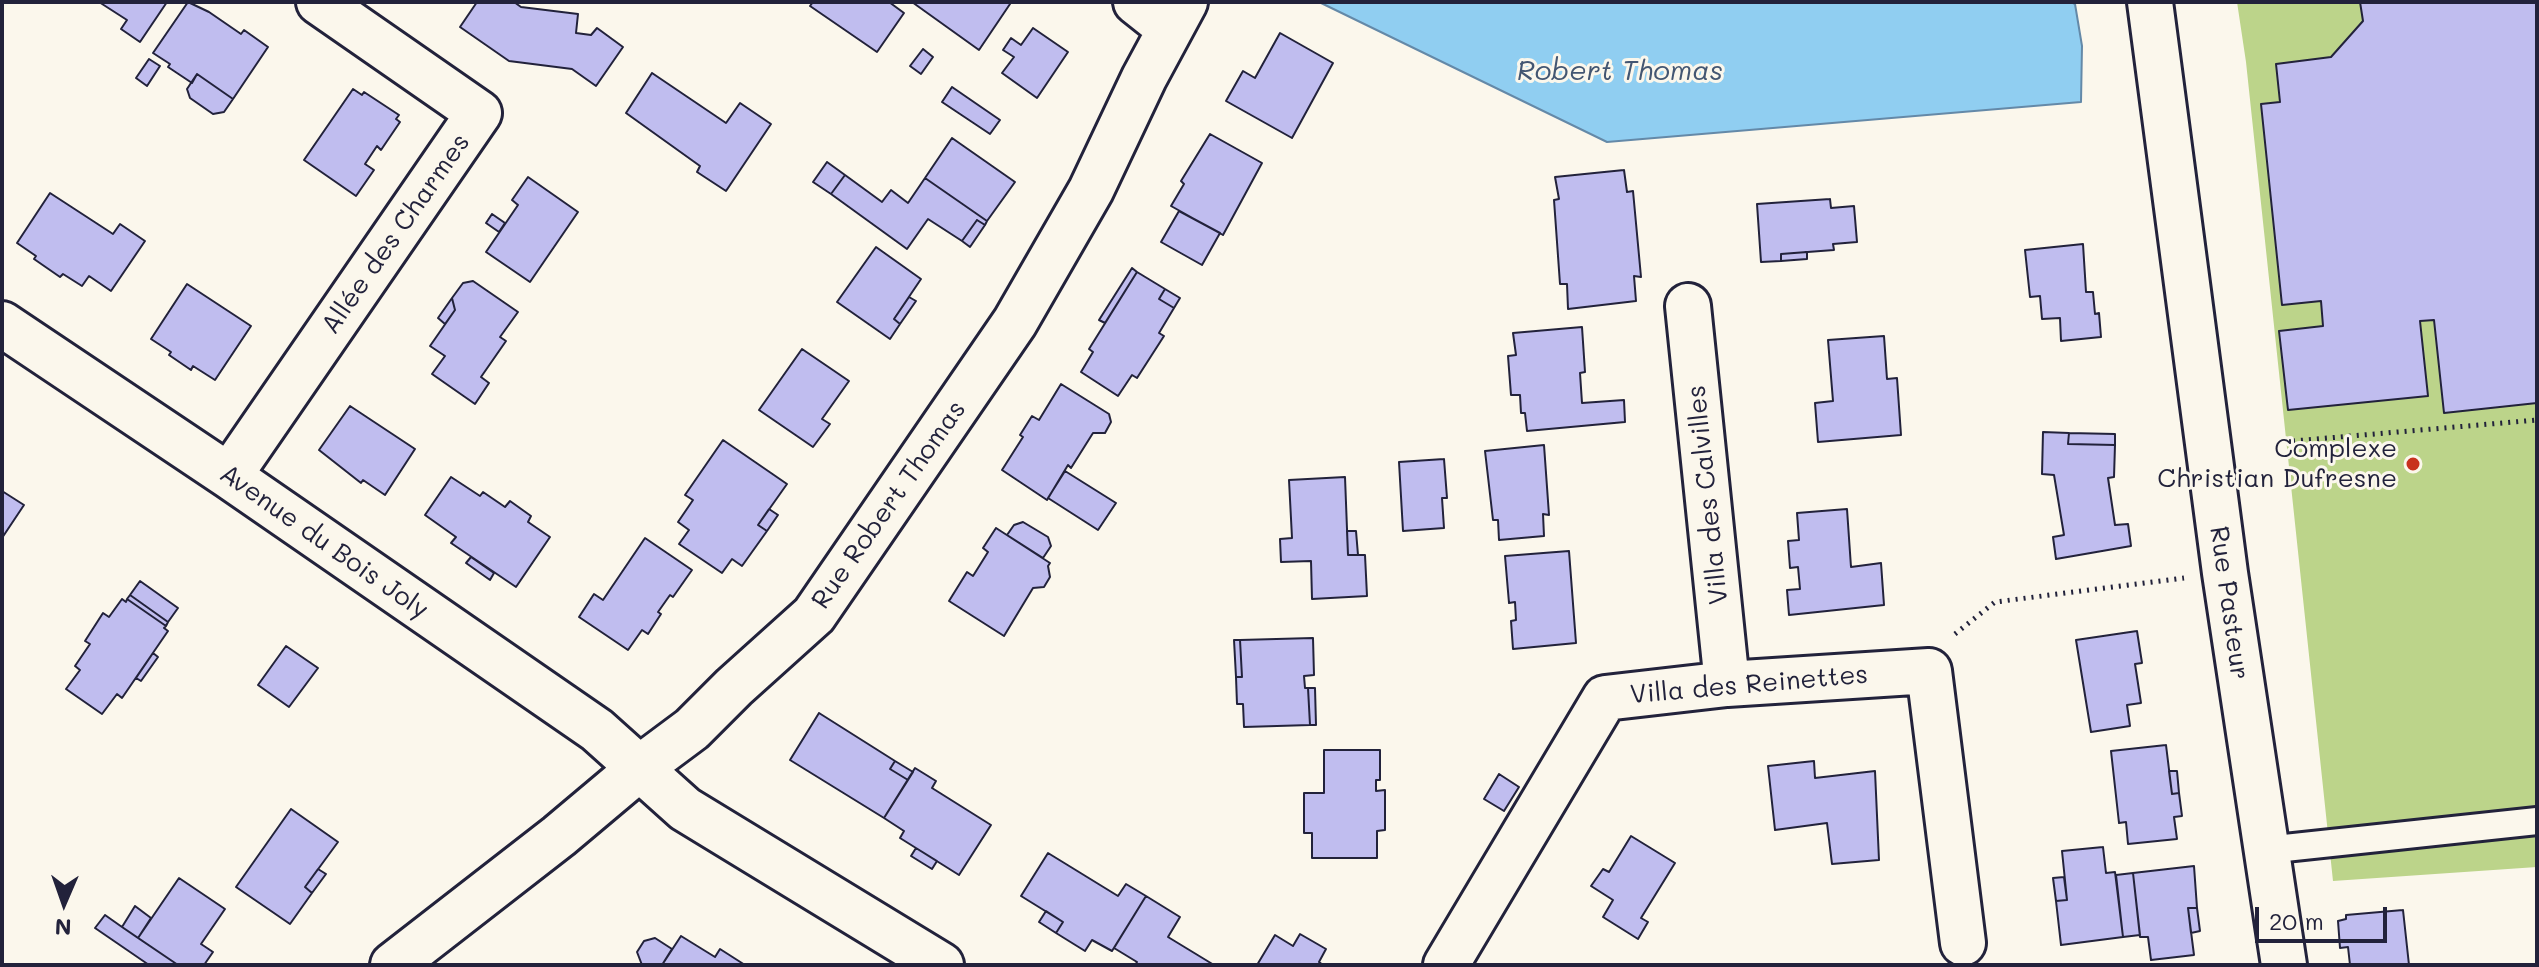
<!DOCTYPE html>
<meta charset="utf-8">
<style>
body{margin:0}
#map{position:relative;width:2539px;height:967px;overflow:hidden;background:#fbf7ec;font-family:Mali,sans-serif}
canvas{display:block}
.frame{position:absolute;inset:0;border:4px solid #22223b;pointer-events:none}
.north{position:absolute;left:24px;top:863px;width:80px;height:80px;-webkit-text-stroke:6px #fbf7ec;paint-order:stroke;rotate:182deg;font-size:22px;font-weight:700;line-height:32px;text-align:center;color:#22223b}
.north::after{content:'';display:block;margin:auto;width:28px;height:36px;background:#22223b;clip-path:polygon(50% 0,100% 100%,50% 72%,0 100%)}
.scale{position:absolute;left:2255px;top:907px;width:132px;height:36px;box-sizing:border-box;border:4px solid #22223b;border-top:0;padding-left:10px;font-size:24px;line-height:28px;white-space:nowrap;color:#22223b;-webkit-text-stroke:6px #fbf7ec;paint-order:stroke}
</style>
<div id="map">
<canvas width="2539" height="967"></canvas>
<div class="frame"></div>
<div class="north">N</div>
<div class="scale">20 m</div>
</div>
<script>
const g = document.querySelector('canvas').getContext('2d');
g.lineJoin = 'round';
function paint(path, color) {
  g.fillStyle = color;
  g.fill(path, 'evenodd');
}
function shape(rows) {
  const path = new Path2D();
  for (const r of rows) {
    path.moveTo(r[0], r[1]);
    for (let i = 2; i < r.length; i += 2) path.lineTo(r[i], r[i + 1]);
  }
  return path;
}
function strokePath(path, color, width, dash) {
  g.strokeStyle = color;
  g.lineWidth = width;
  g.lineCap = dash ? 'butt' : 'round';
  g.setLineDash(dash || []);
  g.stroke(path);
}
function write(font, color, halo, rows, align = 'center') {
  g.font = font + ' Mali,sans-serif';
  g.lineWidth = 6;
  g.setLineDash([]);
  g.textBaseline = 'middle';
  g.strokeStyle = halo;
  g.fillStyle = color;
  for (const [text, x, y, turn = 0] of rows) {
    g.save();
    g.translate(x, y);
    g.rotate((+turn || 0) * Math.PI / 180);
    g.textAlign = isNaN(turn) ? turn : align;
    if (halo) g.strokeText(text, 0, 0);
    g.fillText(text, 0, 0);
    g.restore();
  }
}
paint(shape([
 [2237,2,2537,2,2537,867,2333,881,2246,62]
]), '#bcd48a');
const water = shape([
 [1319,2,2071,2,2075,4,2082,46,2081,102,1607,142,1319,2]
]);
paint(water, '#90cef1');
strokePath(water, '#6489a8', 2);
const building = shape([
 [99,2,167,2,140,42,121,29,127,20,99,2],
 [188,2,209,12,241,34,244,30,268,47,233,99,197,74,192,83,168,67,170,64,153,53,188,2],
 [477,2,514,2,521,7,578,14,576,33,591,35,597,28,623,47,596,86,572,69,509,61,460,27,477,2],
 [813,2,889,2,904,13,877,52,810,6,813,2],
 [912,2,1007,2,1010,4,979,50,912,2],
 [2360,2,2537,2,2537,403,2444,413,2434,320,2420,321,2428,396,2288,410,2279,331,2323,326,2321,301,2282,305,2261,104,2280,102,2276,64,2331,57,2363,21,2360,2],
 [1033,28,1068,52,1037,98,1002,73,1014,57,1003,50,1011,38,1021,45,1033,28],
 [1280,33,1333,63,1292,138,1226,101,1243,71,1255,78,1280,33],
 [923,49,933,57,921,74,910,66,923,49],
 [149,59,160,66,147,86,136,78,149,59],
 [652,73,726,123,740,103,771,124,726,191,697,172,700,166,626,113,652,73],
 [197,74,233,99,224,112,213,114,190,98,187,89,197,74],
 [952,87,1000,120,990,134,942,102,952,87],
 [353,89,362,95,364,92,399,115,396,119,400,122,381,150,377,146,365,164,374,170,356,196,304,160,353,89],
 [1210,134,1262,163,1223,235,1171,206,1184,184,1181,181,1210,134],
 [952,138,1015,182,987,221,925,178,952,138],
 [827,162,845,175,831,194,813,182,827,162],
 [1624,170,1627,192,1633,191,1641,277,1634,276,1636,301,1568,309,1567,284,1560,284,1554,200,1559,199,1555,177,1624,170],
 [845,175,882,202,891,190,908,203,925,178,987,221,985,225,977,220,962,241,928,219,907,249,831,194,845,175],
 [528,177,578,212,530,282,486,252,518,205,512,200,528,177],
 [50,193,113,234,120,224,145,241,111,291,89,276,82,286,63,274,60,277,34,259,36,256,17,243,50,193],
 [1830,199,1831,208,1854,206,1857,242,1833,244,1834,250,1781,254,1781,261,1761,262,1757,204,1830,199],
 [1179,211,1220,233,1202,265,1161,242,1179,211],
 [492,214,505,223,499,232,486,223,492,214],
 [977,220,985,225,970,247,962,241,977,220],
 [2083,244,2086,292,2093,292,2095,314,2099,313,2101,337,2061,341,2060,318,2042,319,2040,296,2030,297,2025,250,2083,244],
 [876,247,921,279,894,319,900,324,890,339,837,302,876,247],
 [1807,252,1807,259,1781,261,1781,254,1807,252],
 [1132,268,1137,272,1105,323,1099,320,1132,268],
 [1137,272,1165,289,1159,299,1174,308,1159,333,1164,336,1137,378,1132,375,1118,396,1081,372,1093,352,1089,349,1137,272],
 [473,281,518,312,500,337,506,341,481,377,489,383,475,404,432,374,445,356,430,346,455,310,452,298,463,283,473,281],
 [187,284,251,326,215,380,193,366,191,370,169,355,171,352,151,339,187,284],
 [1165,289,1180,298,1174,308,1159,299,1165,289],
 [909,297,916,301,900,324,894,319,909,297],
 [452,298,455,310,445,324,438,318,452,298],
 [1582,327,1585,372,1580,373,1582,403,1624,400,1625,422,1527,431,1525,413,1521,413,1520,395,1511,395,1508,356,1516,355,1513,333,1582,327],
 [1884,336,1887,379,1897,378,1901,435,1818,442,1815,403,1833,401,1828,340,1884,336],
 [802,349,849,381,822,419,830,424,813,447,759,410,802,349],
 [1061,384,1109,414,1111,422,1105,433,1093,433,1071,468,1068,465,1047,500,1002,470,1023,437,1020,435,1032,416,1039,420,1061,384],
 [350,406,415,449,385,495,363,480,361,483,319,450,350,406],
 [2043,432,2069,433,2068,444,2115,445,2114,477,2108,478,2115,525,2128,524,2131,546,2056,559,2053,537,2064,535,2054,475,2042,474,2043,432],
 [2069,433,2115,434,2115,445,2068,444,2069,433],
 [723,440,787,484,758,525,767,531,742,566,732,559,722,573,679,544,689,530,678,522,693,500,685,495,723,440],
 [1544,445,1549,515,1543,514,1544,536,1499,540,1498,520,1493,520,1485,451,1544,445],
 [1444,459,1447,498,1442,498,1444,528,1403,531,1399,462,1444,459],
 [1065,471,1116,503,1098,530,1048,498,1065,471],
 [451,477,480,496,483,492,505,507,510,501,531,516,528,522,550,537,516,587,451,543,456,537,425,515,451,477],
 [1345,477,1348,555,1365,555,1367,596,1312,599,1311,561,1281,562,1280,539,1292,538,1289,480,1345,477],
 [2,491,24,505,2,538,2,491],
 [769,509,778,515,767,531,758,525,769,509],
 [1847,509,1851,567,1881,563,1884,605,1789,615,1787,590,1800,589,1798,567,1790,568,1788,541,1799,540,1797,513,1847,509],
 [1023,522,1048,537,1051,546,1043,558,1007,535,1014,525,1023,522],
 [996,528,1050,563,1048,566,1050,577,1044,587,1033,588,1004,636,949,601,967,572,973,576,988,552,983,548,996,528],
 [1347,531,1356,531,1358,555,1348,555,1347,531],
 [645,538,692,570,673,597,670,595,658,612,661,614,648,634,642,630,628,650,579,617,594,594,603,600,645,538],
 [1569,551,1576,643,1513,649,1511,621,1516,620,1515,602,1509,603,1505,556,1569,551],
 [471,557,494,573,490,580,466,563,471,557],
 [140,581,178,608,168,622,130,595,140,581],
 [130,595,168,622,166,626,127,599,130,595],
 [122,599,126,602,127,599,166,626,164,628,168,631,122,698,117,694,102,714,66,689,80,670,75,666,90,644,85,641,103,613,109,617,122,599],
 [2137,631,2142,663,2135,664,2141,703,2127,705,2130,726,2091,732,2076,640,2137,631],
 [1313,638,1314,675,1304,676,1305,688,1308,688,1310,725,1244,727,1243,704,1237,704,1236,677,1242,677,1240,640,1313,638],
 [1234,640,1240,640,1242,677,1236,677,1234,640],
 [286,646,318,668,289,707,258,685,286,646],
 [153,653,158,657,141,681,136,678,153,653],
 [1308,688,1315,688,1316,725,1310,725,1308,688],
 [819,713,895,761,890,769,908,780,884,818,790,760,819,713],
 [2166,745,2172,794,2179,793,2182,816,2174,817,2177,839,2128,844,2126,822,2119,823,2111,751,2166,745],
 [1324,750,1380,750,1380,780,1376,780,1376,791,1385,790,1385,830,1377,831,1377,858,1312,858,1312,833,1304,833,1304,793,1324,793,1324,750],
 [895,761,913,772,908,780,890,769,895,761],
 [1814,761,1815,778,1875,771,1879,860,1832,864,1827,823,1775,830,1768,766,1814,761],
 [915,768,936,781,932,788,991,825,959,875,900,838,904,831,884,818,915,768],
 [2169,771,2177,771,2179,793,2172,794,2169,771],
 [1499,774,1519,787,1504,811,1484,799,1499,774],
 [291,809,338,842,305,887,312,893,290,924,236,887,291,809],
 [1631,836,1675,863,1641,918,1648,922,1638,939,1603,917,1613,900,1591,886,1603,869,1609,872,1631,836],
 [2103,847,2106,873,2115,872,2123,937,2061,945,2056,901,2067,900,2062,851,2103,847],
 [916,848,937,861,932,869,911,856,916,848],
 [1048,853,1118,896,1126,884,1146,896,1112,951,1092,940,1085,951,1056,933,1063,922,1021,896,1048,853],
 [2194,866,2197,908,2188,908,2194,955,2151,960,2148,937,2140,937,2133,873,2194,866],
 [318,869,326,874,312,893,305,887,318,869],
 [2133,873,2140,935,2123,937,2116,875,2133,873],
 [2064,877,2067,900,2056,901,2053,878,2064,877],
 [179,878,225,909,201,944,213,952,204,965,178,965,138,938,179,878],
 [1146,896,1180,917,1168,937,1214,965,1135,965,1137,962,1114,948,1146,896],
 [135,906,151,918,138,938,122,927,135,906],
 [2188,908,2197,908,2200,931,2191,933,2188,908],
 [2403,910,2409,965,2350,965,2348,947,2340,948,2338,921,2346,919,2346,915,2403,910],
 [1046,911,1063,922,1056,933,1039,922,1046,911],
 [105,915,122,927,178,965,149,965,95,928,105,915],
 [1300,934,1326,949,1319,962,1323,965,1257,965,1275,935,1293,946,1300,934],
 [681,936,715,957,720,949,745,965,662,965,681,936],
 [655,938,672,949,662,965,642,965,637,952,644,941,655,938]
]);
paint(building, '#c0bdef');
strokePath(building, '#22223b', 2);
const service = shape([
 [2266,850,2537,821]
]);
const minor = shape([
 [1136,2,1170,29],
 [2150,2,2225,573,2284,965],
 [1688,306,1727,684],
 [2,324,229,476,597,730,685,809,941,965],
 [229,476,479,113,319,2],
 [393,965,559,836,641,767,692,729,734,687,814,615,1015,322,1091,190,1144,78,1185,2],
 [1446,965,1605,698,1727,684,1929,671,1963,943]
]);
strokePath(service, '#22223b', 32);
strokePath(minor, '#22223b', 50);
strokePath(shape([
 [2293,441,2537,420],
 [1955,634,1995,602,2184,578]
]), '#22223b', 5, [2, 6]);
strokePath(service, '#fbf7ec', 26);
strokePath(minor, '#fbf7ec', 44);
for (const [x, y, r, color] of [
 [2413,464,8,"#c8321e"]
]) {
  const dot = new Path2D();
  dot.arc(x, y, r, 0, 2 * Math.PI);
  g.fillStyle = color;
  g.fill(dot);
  strokePath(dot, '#fbf7ec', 3);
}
write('26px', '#22223b', '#fbf7ec', [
 ["Allée des Charmes",396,234,-55],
 ["Villa des Calvilles",1708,495,-96],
 ["Rue Robert Thomas",889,505,-55],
 ["Avenue du Bois Joly",324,542,35],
 ["Rue Pasteur",2229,603,82],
 ["Villa des Reinettes",1749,685,-5]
]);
write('26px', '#22223b', '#fbf7ec', [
 ["Complexe",2397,449],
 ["Christian Dufresne",2397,479]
], 'right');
write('italic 28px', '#435672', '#fbf7ec', [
 ["Robert Thomas",1620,71]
]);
</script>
